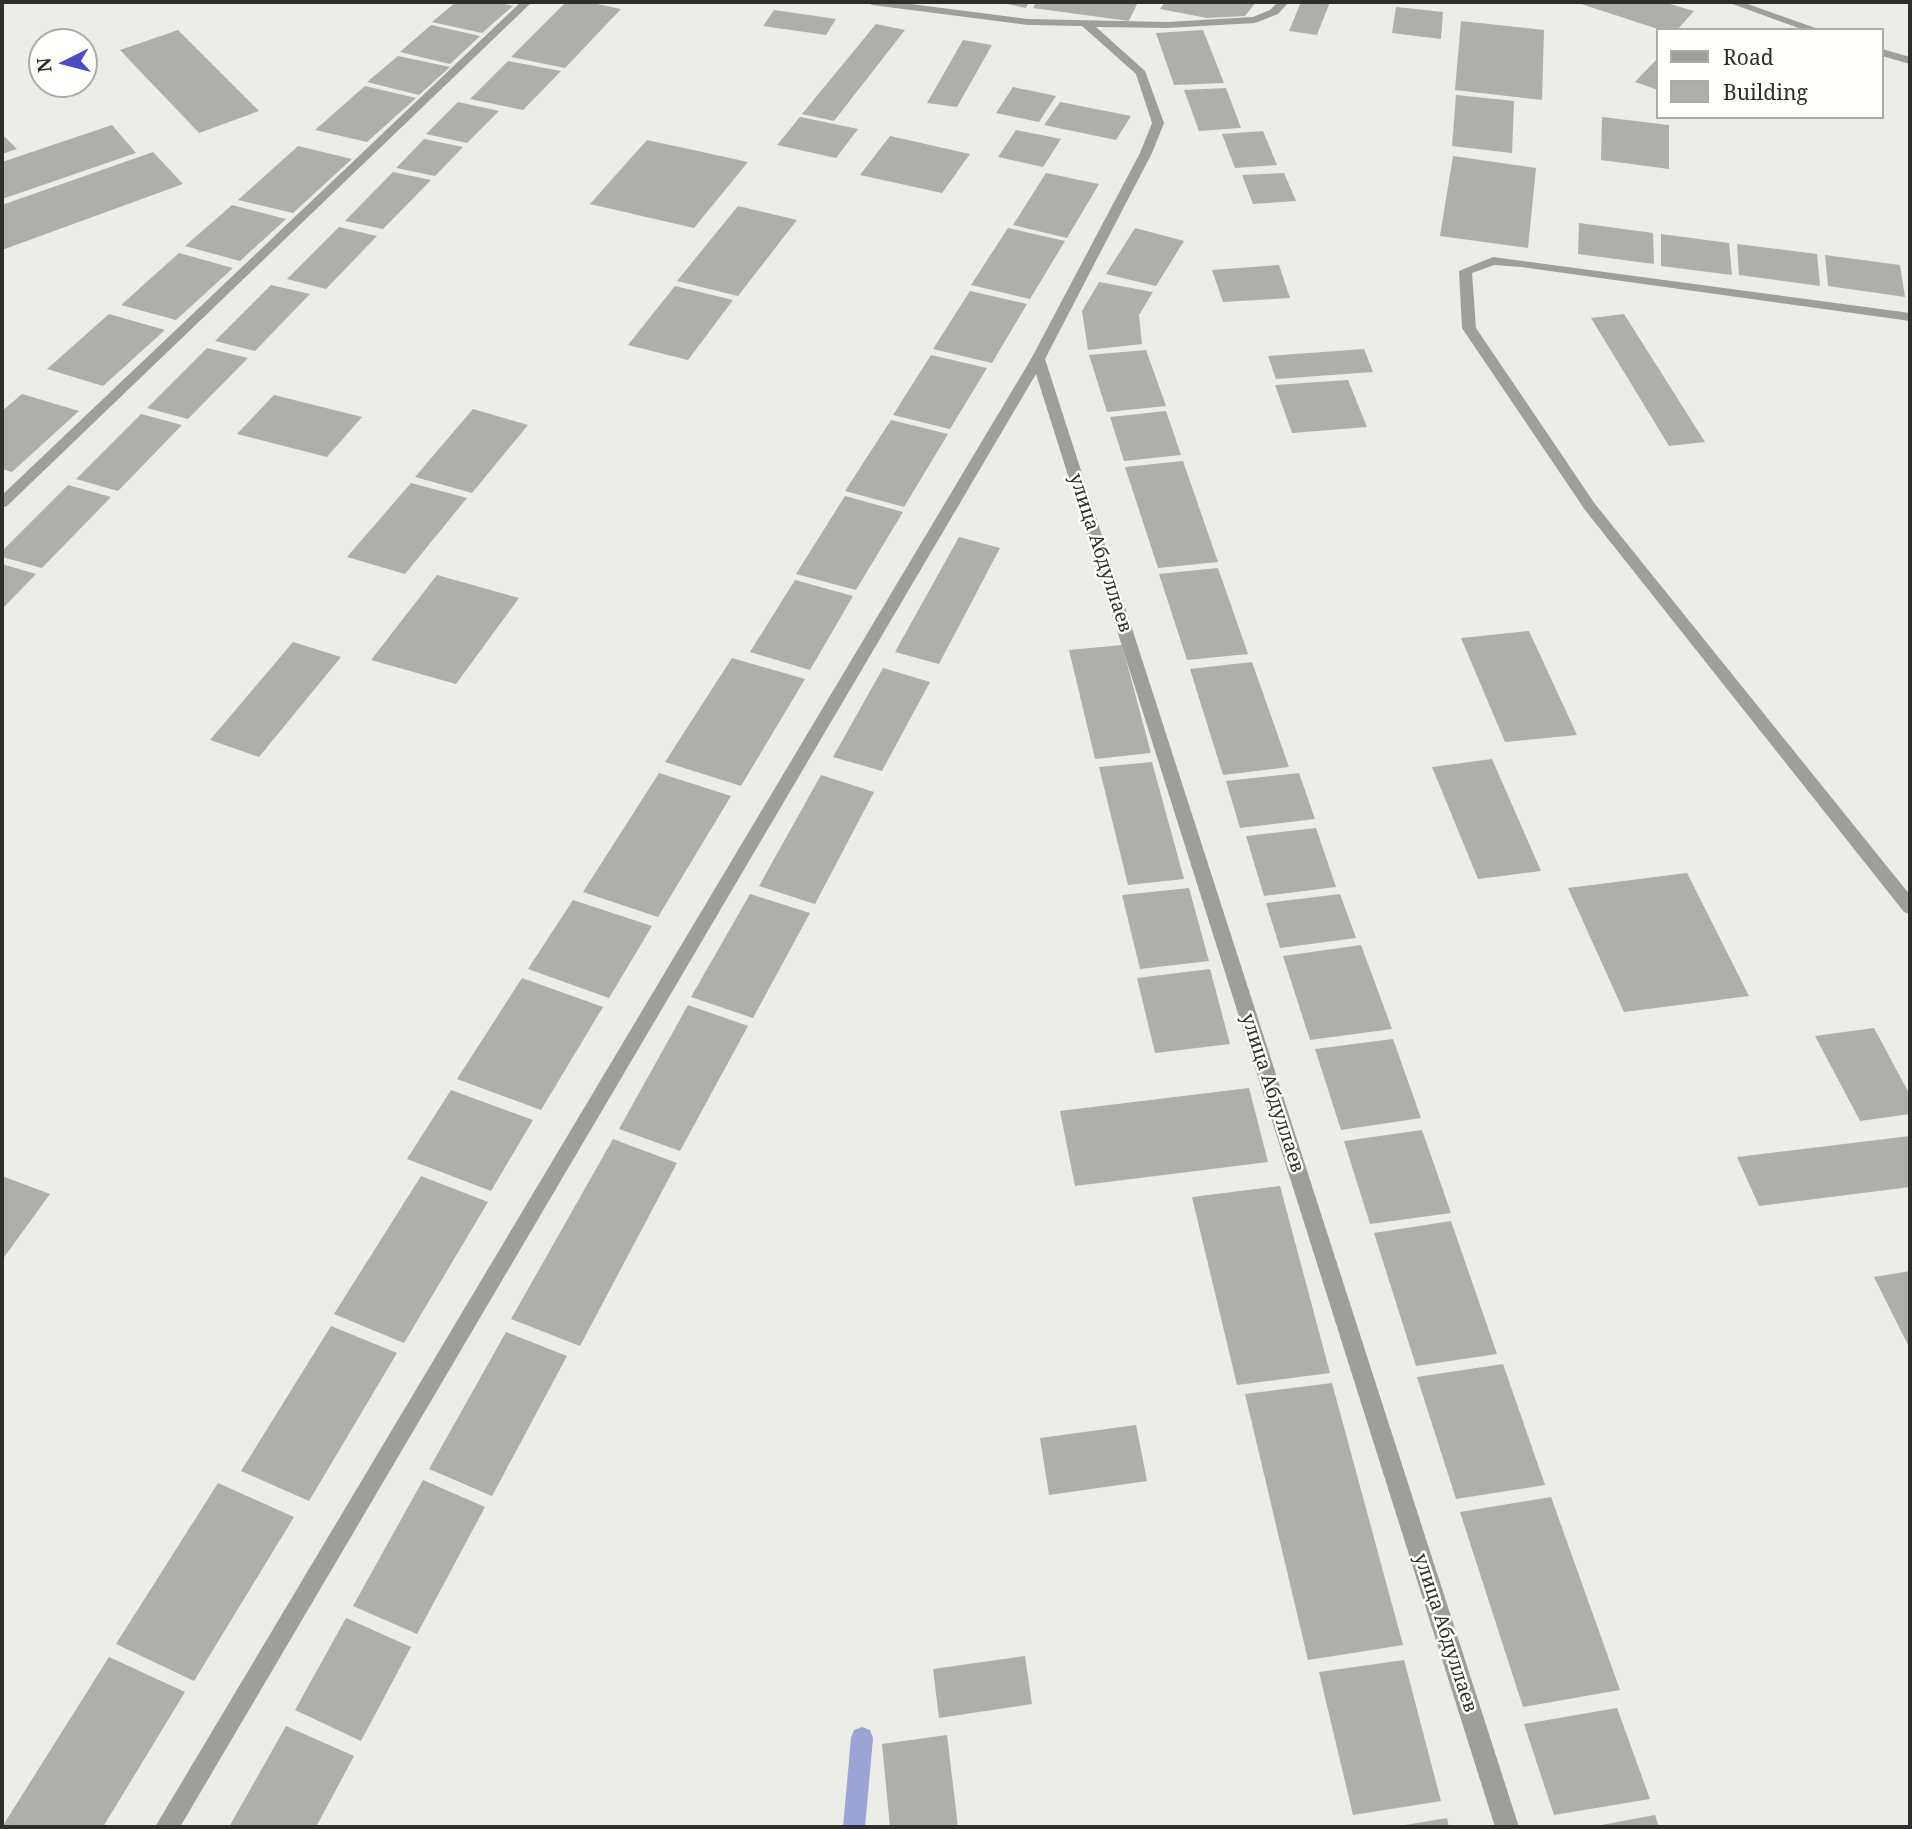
<!DOCTYPE html>
<meta charset="utf-8">
<style>
body{margin:0}
#map{position:relative;width:1912px;height:1829px;overflow:hidden;background:#ecece8;font-family:"Noto Serif",serif}
canvas{display:block}
.frame{position:absolute;inset:0;border:4px solid #2e2e2c;pointer-events:none}
.legend{position:absolute;left:1656px;top:28px;width:228px;height:91px;box-sizing:border-box;background:#fffffe;border:2px solid #ababaa;margin:0;padding:9px 12px;list-style:none;font-size:21px;color:#2e2e2c}
.legend li{display:flex;align-items:center;gap:14px;height:35px}
.legend b{width:35px;border:2px solid #ababaa}
.north{position:absolute;left:28px;top:28px;width:70px;height:70px;box-sizing:border-box;background:#fffffe;border:2px solid #ababaa;border-radius:50%;rotate:264deg;font-size:19px;font-weight:700;line-height:28px;text-align:center;color:#2e2e2c}
.north::after{content:'';display:block;margin:auto;width:24px;height:32px;background:#4a4dc3;clip-path:polygon(50% 0,100% 100%,50% 72%,0 100%)}
</style>
<div id="map">
<canvas width="1912" height="1829"></canvas>
<div class="frame"></div>
<ul class="legend">
<li><b style="height:9px;background:#9e9e9c"></b>Road</li>
<li><b style="height:19px;background:#aeaeaa"></b>Building</li>
</ul>
<div class="north">N</div>
</div>
<script>
const g = document.querySelector('canvas').getContext('2d');
g.lineJoin = 'round';
function shape(rows) {
  const path = new Path2D();
  for (const r of rows) {
    path.moveTo(r[0], r[1]);
    for (let i = 2; i < r.length; i += 2) path.lineTo(r[i], r[i + 1]);
  }
  return path;
}
function paint(path, color) {
  g.fillStyle = color;
  g.fill(path, 'evenodd');
}
function write(font, color, halo, rows, align = 'center') {
  g.font = font + ' "Noto Serif",serif';
  g.lineWidth = 5;
  g.setLineDash([]);
  g.textBaseline = 'middle';
  g.strokeStyle = halo;
  g.fillStyle = color;
  for (const [text, x, y, turn = 0] of rows) {
    g.save();
    g.translate(x, y);
    g.rotate((+turn || 0) * Math.PI / 180);
    g.textAlign = isNaN(turn) ? turn : align;
    if (halo) g.strokeText(text, 0, 0);
    g.fillText(text, 0, 0);
    g.restore();
  }
}
paint(shape([
 [862,1727,870,1730,873,1738,865,1827,843,1827,851,1738,854,1730,862,1727]
]), '#9ba4d5');
paint(shape([
 [456,2,495,2,513,6,482,33,432,22],
 [566,2,587,2,621,9,565,68,511,57],
 [997,2,1029,2,1026,8],
 [1036,2,1138,2,1129,21,1033,8],
 [1165,2,1256,2,1245,16,1207,18,1160,9],
 [1301,2,1330,2,1317,35,1289,31],
 [1575,2,1663,2,1694,11,1677,30,1661,30],
 [1396,7,1443,12,1441,39,1392,33],
 [774,10,836,19,826,35,763,26],
 [1461,21,1544,30,1542,100,1455,90],
 [876,24,905,30,834,121,802,114],
 [431,25,480,36,450,64,400,52],
 [178,30,259,111,199,133,120,50],
 [1203,30,1224,83,1174,85,1156,33],
 [963,40,992,45,957,107,927,103],
 [398,56,450,67,419,95,367,82],
 [1658,58,1658,90,1635,82],
 [508,61,561,71,523,110,470,99],
 [365,86,416,98,367,142,315,130],
 [1013,87,1056,96,1039,122,996,113],
 [1226,88,1241,128,1199,131,1184,90],
 [1456,95,1514,101,1512,153,1452,146],
 [458,102,499,111,467,143,426,134],
 [1060,102,1131,116,1116,140,1044,125],
 [800,117,858,129,836,158,777,145],
 [1602,117,1669,125,1669,169,1601,160],
 [112,125,136,153,2,199,2,162],
 [1016,130,1061,139,1043,167,998,157],
 [1263,131,1277,165,1235,168,1222,134],
 [2,134,17,149,2,154],
 [890,136,970,154,942,193,860,175],
 [424,139,463,147,435,176,396,168],
 [647,140,748,162,694,228,590,204],
 [298,146,352,159,293,213,238,200],
 [153,152,183,184,2,250,2,205],
 [1453,156,1536,168,1528,248,1440,236],
 [393,172,431,180,383,229,345,221],
 [1046,173,1099,184,1067,238,1013,225],
 [1284,173,1296,201,1253,204,1242,175],
 [232,205,286,219,240,261,185,246],
 [738,206,797,220,738,296,677,281],
 [1579,223,1653,233,1654,264,1578,254],
 [339,227,377,236,326,289,287,279],
 [1008,228,1065,241,1030,299,971,285],
 [1135,228,1184,241,1156,286,1106,274],
 [1661,234,1729,243,1732,275,1661,266],
 [1737,244,1817,254,1820,286,1739,275],
 [179,253,233,268,176,320,121,305],
 [1825,255,1900,265,1905,297,1828,286],
 [1279,265,1290,298,1223,302,1212,270],
 [1099,282,1153,292,1139,315,1142,344,1088,350,1082,311],
 [271,285,310,294,255,351,215,341],
 [675,286,733,300,688,360,628,345],
 [970,291,1027,304,992,363,933,349],
 [109,314,165,330,103,386,47,369],
 [1624,314,1705,442,1669,446,1591,318],
 [207,348,248,358,188,419,147,408],
 [1364,349,1373,372,1276,379,1268,356],
 [1146,350,1166,406,1107,412,1089,355],
 [931,355,987,368,950,429,893,415],
 [1348,380,1367,427,1292,433,1275,385],
 [22,394,79,411,12,472,2,469,2,411],
 [274,395,362,417,327,457,237,434],
 [473,409,528,425,472,493,415,477],
 [1166,411,1181,455,1124,461,1110,417],
 [141,414,182,425,118,491,76,479],
 [891,420,948,434,904,507,845,491],
 [1183,461,1218,562,1158,568,1125,467],
 [411,483,467,498,405,574,347,557],
 [68,485,111,497,42,568,2,557,2,551],
 [845,496,903,512,856,590,796,574],
 [959,537,1000,548,939,664,895,652],
 [2,564,36,574,2,609],
 [1218,568,1248,654,1187,660,1159,574],
 [437,575,519,598,456,684,371,660],
 [795,580,853,596,810,670,750,652],
 [1529,631,1577,735,1505,742,1461,638],
 [293,642,341,657,259,757,210,740],
 [1122,645,1151,753,1095,759,1069,650],
 [732,658,805,679,741,786,665,762],
 [1252,662,1289,767,1223,775,1190,669],
 [883,668,930,682,882,771,833,757],
 [1492,759,1541,871,1478,879,1432,767],
 [1152,762,1184,879,1128,885,1099,767],
 [659,773,731,796,658,917,583,892],
 [1299,773,1315,819,1240,828,1226,781],
 [821,775,874,792,815,904,759,886],
 [1316,828,1336,887,1264,896,1246,836],
 [1687,873,1749,996,1624,1012,1568,888],
 [1189,888,1209,961,1140,969,1122,895],
 [750,894,810,913,753,1018,691,997],
 [1340,894,1356,938,1280,948,1266,903],
 [573,900,652,926,609,998,528,969],
 [1361,945,1392,1029,1310,1040,1283,956],
 [1210,969,1230,1044,1155,1053,1137,978],
 [522,978,603,1007,541,1110,457,1079],
 [688,1005,748,1026,680,1151,619,1129],
 [1874,1028,1910,1095,1910,1114,1860,1121,1815,1036],
 [1393,1039,1421,1118,1341,1130,1315,1049],
 [1249,1088,1268,1162,1075,1186,1060,1111],
 [451,1090,533,1120,491,1191,407,1159],
 [1422,1130,1451,1213,1370,1224,1344,1141],
 [1910,1136,1910,1187,1759,1206,1737,1157],
 [613,1139,677,1163,580,1346,511,1319],
 [2,1176,50,1194,2,1260],
 [421,1176,488,1202,404,1343,334,1314],
 [1280,1186,1330,1373,1237,1385,1192,1197],
 [1451,1221,1497,1354,1416,1366,1374,1233],
 [1910,1271,1910,1349,1874,1277],
 [331,1326,397,1353,309,1501,241,1471],
 [506,1332,567,1356,492,1496,429,1469],
 [1503,1364,1545,1485,1456,1499,1417,1377],
 [1332,1383,1403,1645,1308,1660,1245,1394],
 [1136,1425,1147,1481,1049,1495,1040,1438],
 [423,1480,485,1507,417,1634,353,1606],
 [218,1483,294,1517,194,1681,116,1644],
 [1551,1497,1620,1690,1523,1707,1460,1512],
 [346,1618,411,1647,361,1741,295,1710],
 [1025,1656,1032,1704,939,1718,933,1669],
 [109,1657,185,1692,103,1827,2,1827],
 [1404,1660,1441,1801,1353,1815,1319,1672],
 [1617,1708,1650,1799,1554,1815,1524,1724],
 [286,1726,354,1756,316,1827,229,1827],
 [947,1735,958,1827,890,1827,882,1744],
 [1655,1815,1659,1827,1596,1827,1596,1826],
 [1447,1818,1449,1827,1399,1827,1399,1826]
]), '#aeaeaa');
paint(shape([
 [521,2,532,2,7,506,2,508,2,495,521,2],
 [867,2,895,2,1028,19,1167,22,1253,17,1270,10,1278,2,1289,2,1278,14,1255,23,1167,28,1096,27,1145,71,1164,123,1152,153,1045,359,1519,1827,1495,1827,1036,374,180,1827,155,1827,1031,359,1140,153,1152,123,1136,74,1082,26,1028,25,872,5,867,2],
 [1727,2,1742,2,1821,30,1804,30,1727,2],
 [1882,49,1910,57,1910,64,1882,56,1882,49],
 [1493,257,1910,313,1910,321,1521,267,1494,265,1472,273,1476,328,1595,504,1910,895,1910,914,1904,912,1585,510,1462,328,1459,271,1493,257]
]), '#9e9e9c');
write('19px', '#2e2e2c', '#fffffe', [
 ["улица Абдуллаев",1100,553,72],
 ["улица Абдуллаев",1272,1093,72],
 ["улица Абдуллаев",1445,1633,72]
]);
</script>
